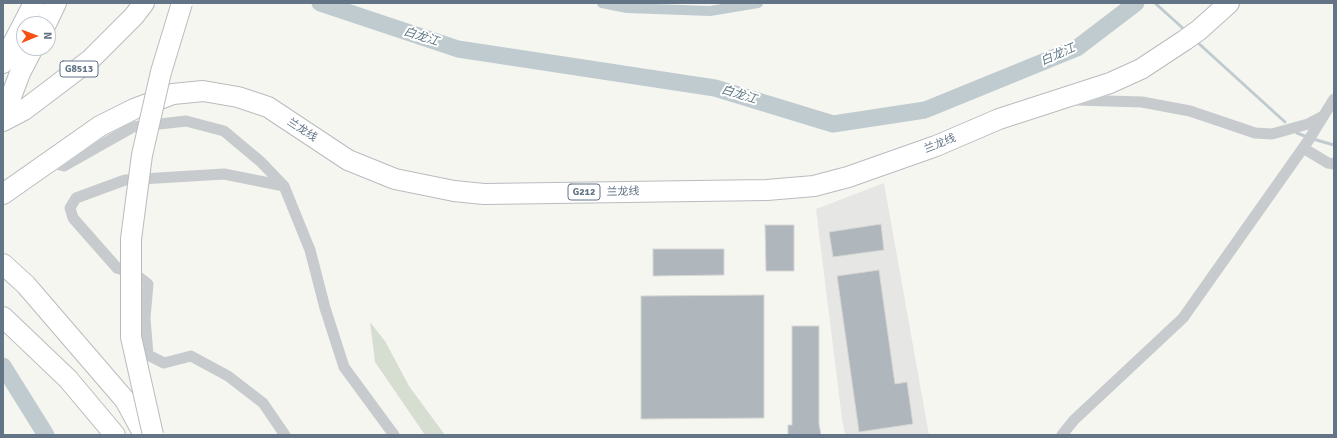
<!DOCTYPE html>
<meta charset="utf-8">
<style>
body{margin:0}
#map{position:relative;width:1337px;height:438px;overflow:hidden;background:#f6f6f1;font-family:Signika,sans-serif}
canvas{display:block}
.frame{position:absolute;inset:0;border:4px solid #627486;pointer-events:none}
.north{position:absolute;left:16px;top:16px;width:40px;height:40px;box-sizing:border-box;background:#fff;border:1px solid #c0c7cf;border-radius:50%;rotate:89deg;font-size:11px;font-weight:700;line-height:16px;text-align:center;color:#627486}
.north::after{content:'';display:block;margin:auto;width:14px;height:18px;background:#f45113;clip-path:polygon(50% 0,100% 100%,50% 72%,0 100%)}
</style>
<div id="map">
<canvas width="1337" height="438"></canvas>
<div class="frame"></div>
<div class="north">N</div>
</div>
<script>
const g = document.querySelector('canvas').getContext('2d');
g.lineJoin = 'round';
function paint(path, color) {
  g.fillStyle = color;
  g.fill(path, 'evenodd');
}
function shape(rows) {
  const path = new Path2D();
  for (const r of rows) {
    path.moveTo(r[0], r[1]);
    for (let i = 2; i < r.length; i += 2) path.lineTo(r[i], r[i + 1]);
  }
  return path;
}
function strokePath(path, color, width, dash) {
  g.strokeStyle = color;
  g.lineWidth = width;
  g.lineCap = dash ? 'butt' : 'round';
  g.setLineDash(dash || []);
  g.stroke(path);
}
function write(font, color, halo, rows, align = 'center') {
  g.font = font + ' Signika,"Noto Sans SC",sans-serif';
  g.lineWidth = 4;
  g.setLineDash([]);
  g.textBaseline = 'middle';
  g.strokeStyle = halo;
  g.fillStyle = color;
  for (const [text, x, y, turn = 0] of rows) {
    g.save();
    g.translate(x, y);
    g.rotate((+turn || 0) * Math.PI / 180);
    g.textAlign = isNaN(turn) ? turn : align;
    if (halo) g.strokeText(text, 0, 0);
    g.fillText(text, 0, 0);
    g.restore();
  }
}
paint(shape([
 [884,183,929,435,845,435,842,419,816,209]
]), '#e6e7e5');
paint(shape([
 [370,322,385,341,409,386,445,435,425,435,375,362]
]), '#d6ded2');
strokePath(shape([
 [1155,3,1186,31],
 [1196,41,1285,122],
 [1297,133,1307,137],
 [1313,139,1334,145]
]), '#c0cbd0', 3);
strokePath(shape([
 [602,3,627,8,710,11,758,3]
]), '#c0cbd0', 10);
strokePath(shape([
 [320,3,458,49,715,88,833,124,925,110,1077,48,1136,3],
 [3,366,46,435]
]), '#c0cbd0', 17);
const building = shape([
 [881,224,884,250,833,257,829,232,881,224],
 [765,225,794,225,794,271,766,271,765,225],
 [653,249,724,249,724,275,653,276,653,249],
 [879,270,895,384,907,382,913,424,859,432,837,276,879,270],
 [764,295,764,418,641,419,641,296,764,295],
 [792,326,819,326,819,424,821,435,788,435,788,425,792,425,792,326]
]);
paint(building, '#afb7bd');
strokePath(building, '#d7d7d4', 1);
const highway = shape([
 [46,24,56,3],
 [3,63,34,3],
 [3,118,20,73,33,48],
 [3,121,24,110,90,60,134,16,144,3],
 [3,194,100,126,134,109,173,94,203,91,238,97,268,107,348,160,395,179,454,191,484,194,767,190,814,186,848,177,936,146,999,119,1110,83,1141,69,1185,40,1199,30,1229,3],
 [3,264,26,285,125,400,144,435],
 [3,317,68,379,115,435]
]);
strokePath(highway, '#b9bcbf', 22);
strokePath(shape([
 [1075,100,1142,102,1190,111,1255,133,1272,134,1308,124,1323,116],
 [1303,148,1328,163,1334,164],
 [48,162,64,166,133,127,186,121,224,131,261,162,284,186,310,250,325,308,344,367,394,435],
 [284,186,224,174,125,180,76,198,70,208,73,218,117,268,135,274,148,284,145,318,148,355,164,363,191,356,228,376,263,403,285,435],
 [1062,435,1074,420,1183,318,1308,141,1334,99]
]), '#c8cbce', 11);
strokePath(highway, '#fff', 20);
const highwayBridge = shape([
 [153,435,131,337,131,239,142,155,161,72,182,3]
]);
strokePath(highwayBridge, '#b9bcbf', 22, []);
strokePath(highwayBridge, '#fff', 20);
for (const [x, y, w] of [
 [79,69,38],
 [584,192,32]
]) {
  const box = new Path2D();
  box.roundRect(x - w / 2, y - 8, w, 16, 3);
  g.fillStyle = '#fff';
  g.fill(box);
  strokePath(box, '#627486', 1);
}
write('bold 10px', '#627486', null, [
 ["G8513",79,69],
 ["G212",584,192]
]);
write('11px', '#627486', '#fff', [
 ["兰龙线",302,130,33],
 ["兰龙线",940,144,-22],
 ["兰龙线",623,192,-1]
]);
write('italic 12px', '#5d7783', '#fff', [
 ["白龙江",421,37,18],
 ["白龙江",1058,55,-24],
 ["白龙江",739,95,17]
]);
</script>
